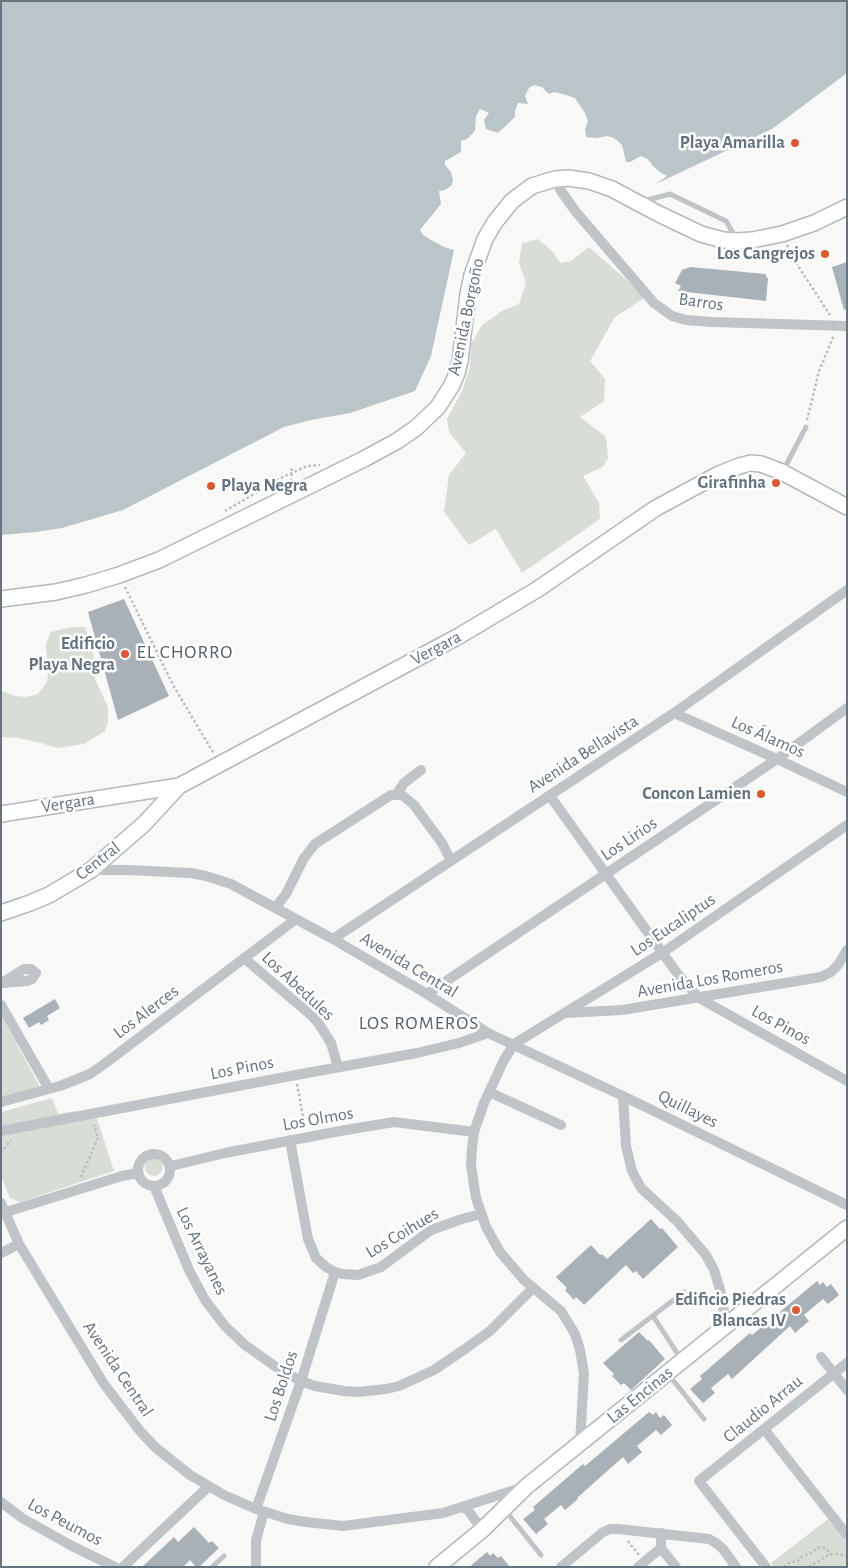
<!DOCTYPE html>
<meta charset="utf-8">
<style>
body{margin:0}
#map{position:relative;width:848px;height:1568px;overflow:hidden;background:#f8f8f6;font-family:"Alegreya Sans",sans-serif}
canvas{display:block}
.frame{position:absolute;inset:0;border:2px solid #647480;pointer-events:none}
</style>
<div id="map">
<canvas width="848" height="1568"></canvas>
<div class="frame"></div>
</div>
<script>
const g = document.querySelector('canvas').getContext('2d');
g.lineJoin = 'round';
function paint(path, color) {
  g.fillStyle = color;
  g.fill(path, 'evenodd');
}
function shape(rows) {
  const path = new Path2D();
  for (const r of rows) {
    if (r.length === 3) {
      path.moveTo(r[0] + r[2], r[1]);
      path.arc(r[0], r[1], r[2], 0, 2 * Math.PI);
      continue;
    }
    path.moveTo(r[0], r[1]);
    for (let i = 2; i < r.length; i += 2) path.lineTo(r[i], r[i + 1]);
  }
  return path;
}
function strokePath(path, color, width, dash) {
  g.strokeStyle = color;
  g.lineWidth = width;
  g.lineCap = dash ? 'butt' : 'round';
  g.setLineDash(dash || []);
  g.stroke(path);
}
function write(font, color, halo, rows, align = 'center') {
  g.font = font + ' "Alegreya Sans",sans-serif';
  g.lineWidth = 5;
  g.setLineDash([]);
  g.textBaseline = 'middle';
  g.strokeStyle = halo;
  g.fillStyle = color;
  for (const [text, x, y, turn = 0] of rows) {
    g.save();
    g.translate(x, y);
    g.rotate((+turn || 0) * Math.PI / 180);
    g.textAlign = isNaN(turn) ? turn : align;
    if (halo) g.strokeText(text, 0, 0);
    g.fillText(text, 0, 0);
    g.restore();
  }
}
paint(shape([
 [538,239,552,251,561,263,571,261,589,247,646,297,615,317,590,361,605,379,604,401,580,417,606,437,608,458,603,467,583,476,599,503,600,519,522,573,496,529,469,545,444,512,449,475,466,453,449,432,447,419,462,391,470,367,471,344,482,325,502,311,519,304,526,283,519,263,522,243],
 [71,627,85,627,93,651,95,679,108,707,108,722,105,731,84,744,57,748,41,743,18,738,1,737,1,691,16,696,26,697,38,694,47,682,48,674,46,644,51,632],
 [1,1015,40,1087,1,1097],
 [52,1098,58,1114,75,1111,79,1121,96,1116,114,1171,20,1202,10,1198,1,1176,1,1112],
 [154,1167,9],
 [828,1519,847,1543,847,1564,843,1567,774,1567,771,1563]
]), '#d8ddd5');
paint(shape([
 [1,1,847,1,847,73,772,129,656,184,667,176,660,172,653,166,648,159,641,156,630,162,626,162,622,145,614,138,607,136,597,138,586,137,585,130,588,121,585,113,575,98,563,94,554,92,549,94,542,87,534,85,529,88,525,96,528,104,518,103,515,111,515,117,498,133,486,129,484,120,489,113,480,109,476,116,475,131,467,139,461,141,461,152,445,161,445,165,451,172,453,180,452,185,445,190,439,191,441,204,420,230,423,235,431,240,444,247,454,250,431,356,415,391,350,413,311,420,284,427,123,510,62,528,36,532,1,535]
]), '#b9c5c9');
paint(shape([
 [847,262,847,309,844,310,832,267],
 [690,267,765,274,768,279,766,301,678,291,681,286,675,283,682,270],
 [124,599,169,696,118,720,88,612],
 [55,999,60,1008,47,1016,49,1020,41,1025,39,1022,29,1028,23,1018],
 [651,1219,660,1229,662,1228,678,1247,643,1279,636,1271,633,1273,626,1265,584,1305,576,1297,574,1300,565,1290,567,1288,556,1277,591,1245,600,1255,602,1254,607,1259],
 [817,1281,820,1285,823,1282,827,1287,831,1284,839,1295,828,1304,823,1299,804,1315,809,1321,795,1333,790,1326,732,1379,728,1374,711,1388,715,1393,703,1403,690,1389,702,1379,700,1376,750,1333,752,1335],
 [639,1332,648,1341,649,1340,665,1359,631,1390,624,1383,621,1385,612,1376,614,1374,603,1363],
 [649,1412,653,1415,656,1412,660,1418,664,1415,672,1425,661,1435,656,1430,637,1446,642,1452,628,1464,623,1457,577,1498,578,1499,565,1510,561,1505,544,1519,548,1524,536,1534,523,1519,535,1510,533,1507,583,1464,585,1466],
 [194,1527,209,1543,212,1541,219,1548,199,1567,196,1567,190,1560,183,1567,142,1567,174,1537,178,1542],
 [487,1552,490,1556,493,1553,498,1558,501,1556,510,1567,469,1567]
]), '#a8b1b7');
const secondary = shape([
 [1,599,56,592,86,585,119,575,159,560,364,459,397,441,416,428,438,407,452,385,457,373,460,361,468,294,472,275,485,239,495,222,512,201,532,186,555,179,568,178,589,181,612,189,659,214,701,234,723,240,737,241,752,240,782,234,814,223,847,207],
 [1,814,179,786,459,636,538,589,656,508,719,474,739,466,751,463,761,464,782,472,847,507],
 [1,913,30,903,49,895,91,870,144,824,179,786],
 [437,1567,482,1530,527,1486,847,1228]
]);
strokePath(secondary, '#b2b8bc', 18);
strokePath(shape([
 [787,245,791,255,830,315],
 [807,420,819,371,834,335],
 [291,481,292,466],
 [225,511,281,478,307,466,320,465],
 [125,587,173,685,214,754],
 [297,1084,305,1128],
 [1,1153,11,1140],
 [81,1177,98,1138,94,1125],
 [628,1541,639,1555],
 [784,1567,791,1562,798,1561,801,1557,812,1552,820,1547,825,1548,832,1555],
 [809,1567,828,1555,836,1554,847,1556]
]), '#babdc0', 2.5, [2.5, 2.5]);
strokePath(shape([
 [644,201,670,194,726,221,736,238],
 [783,471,806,427],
 [653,1316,681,1359],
 [621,1340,684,1292],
 [669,1375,704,1419],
 [505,1510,541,1555],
 [212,1567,224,1556]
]), '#bfc4c8', 5);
strokePath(shape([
 [555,179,561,191,576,212,654,303,672,316,686,320,712,322,847,326],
 [674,713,777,759,847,792],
 [397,794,404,783,421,770],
 [550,796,677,973,699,998,847,1081],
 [91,870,127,870,191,873,206,876,231,884,333,939,427,994,488,1033,623,1096,847,1205],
 [275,908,286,894,304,858,315,844,391,795,402,795,414,805,442,843,451,861],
 [333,939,674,713,847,590],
 [244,958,312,1016,319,1024,331,1043,338,1067],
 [24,969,31,969,36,973,32,979,27,981,2,983,24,969],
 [427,994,777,759,847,708],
 [1,1005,49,1089],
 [566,1013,622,1010,821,977,831,972,838,965,847,950],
 [489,1092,561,1125],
 [623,1096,626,1146,632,1171,641,1188,677,1221,706,1255,714,1270,721,1293,726,1325],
 [1,1102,60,1086,90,1074,103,1065,296,919],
 [1,1131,296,1075,417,1053,459,1043,488,1033],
 [290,1140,308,1239,316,1258,326,1267,335,1272,342,1274,358,1275,381,1267,431,1230,462,1219,481,1214],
 [154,1170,16],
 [171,1166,225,1153,340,1131,394,1122,474,1132],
 [154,1186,189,1270,205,1300,225,1326,245,1345,279,1369,301,1381,315,1386,344,1391,358,1392,386,1389,399,1386,434,1370,465,1349,490,1331,533,1288],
 [1,1203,19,1244,104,1384,140,1431,155,1447,190,1475,224,1495,256,1509,288,1519,306,1522,343,1526,443,1513,524,1487],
 [6,1212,122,1176,138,1173],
 [1,1253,19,1244],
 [821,1357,847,1390],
 [764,1429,847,1535],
 [580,1443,584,1373,580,1350,575,1334,561,1311,524,1280,500,1252,486,1227,476,1198,471,1165,472,1148,474,1132,484,1103,504,1060,514,1044,662,953,847,825],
 [1,1502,22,1518,72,1546,115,1567],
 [462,1507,468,1510,482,1530],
 [256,1509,301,1381,335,1272],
 [661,1533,661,1548,676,1567],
 [123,1567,208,1487],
 [256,1567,256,1540,264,1512],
 [561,1567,603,1532,610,1529,618,1529,709,1539,716,1543,723,1549,736,1567],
 [638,1567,661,1548],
 [766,1567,699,1481,847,1363]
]), '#bfc4c8', 10);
strokePath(secondary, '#fff', 15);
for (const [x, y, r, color] of [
 [795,143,5,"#de5730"],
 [825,254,5,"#de5730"],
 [776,483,5,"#de5730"],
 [211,486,5,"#de5730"],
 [125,654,5,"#de5730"],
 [761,794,5,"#de5730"],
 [796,1310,5,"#de5730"]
]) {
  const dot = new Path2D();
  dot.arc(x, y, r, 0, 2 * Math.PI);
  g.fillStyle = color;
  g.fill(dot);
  strokePath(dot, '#fff', 2);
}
write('bold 18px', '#647480', '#fff', [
 ["Playa Amarilla",785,143],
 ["Los Cangrejos",815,254],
 ["Girafinha",766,483],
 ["Playa Negra",221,486,"left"],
 ["Edificio",115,644],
 ["Playa Negra",115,665],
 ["Concon Lamien",751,794],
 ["Edificio Piedras",786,1300],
 ["Blancas IV",786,1321]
], 'right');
write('18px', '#647480', '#fff', [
 ["Barros",701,302,8],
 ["Avenida Borgoño",466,317,-78],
 ["Vergara",436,648,-28],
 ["Los Álamos",768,737,24],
 ["Avenida Bellavista",583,754,-33],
 ["Vergara",68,803,-9],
 ["Los Lirios",629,839,-34],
 ["Central",98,861,-38],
 ["Los Eucaliptus",673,925,-34],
 ["Avenida Central",409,965,31],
 ["Avenida Los Romeros",710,979,-10],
 ["Los Abedules",298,986,43],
 ["Los Alerces",146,1012,-37],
 ["Los Pinos",781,1025,29],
 ["Los Pinos",242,1068,-11],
 ["Quillayes",688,1109,26],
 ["Los Olmos",318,1119,-10],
 ["Los Coihues",402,1233,-31],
 ["Los Arrayanes",202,1251,64],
 ["Avenida Central",118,1369,56],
 ["Los Boldos",281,1386,-72],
 ["Las Encinas",640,1395,-39],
 ["Claudio Arrau",763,1409,-39],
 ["Los Peumos",65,1522,28]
]);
g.letterSpacing = '1px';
write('19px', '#56626b', '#fff', [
 ["EL CHORRO",185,652],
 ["LOS ROMEROS",419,1023]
]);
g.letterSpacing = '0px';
</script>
